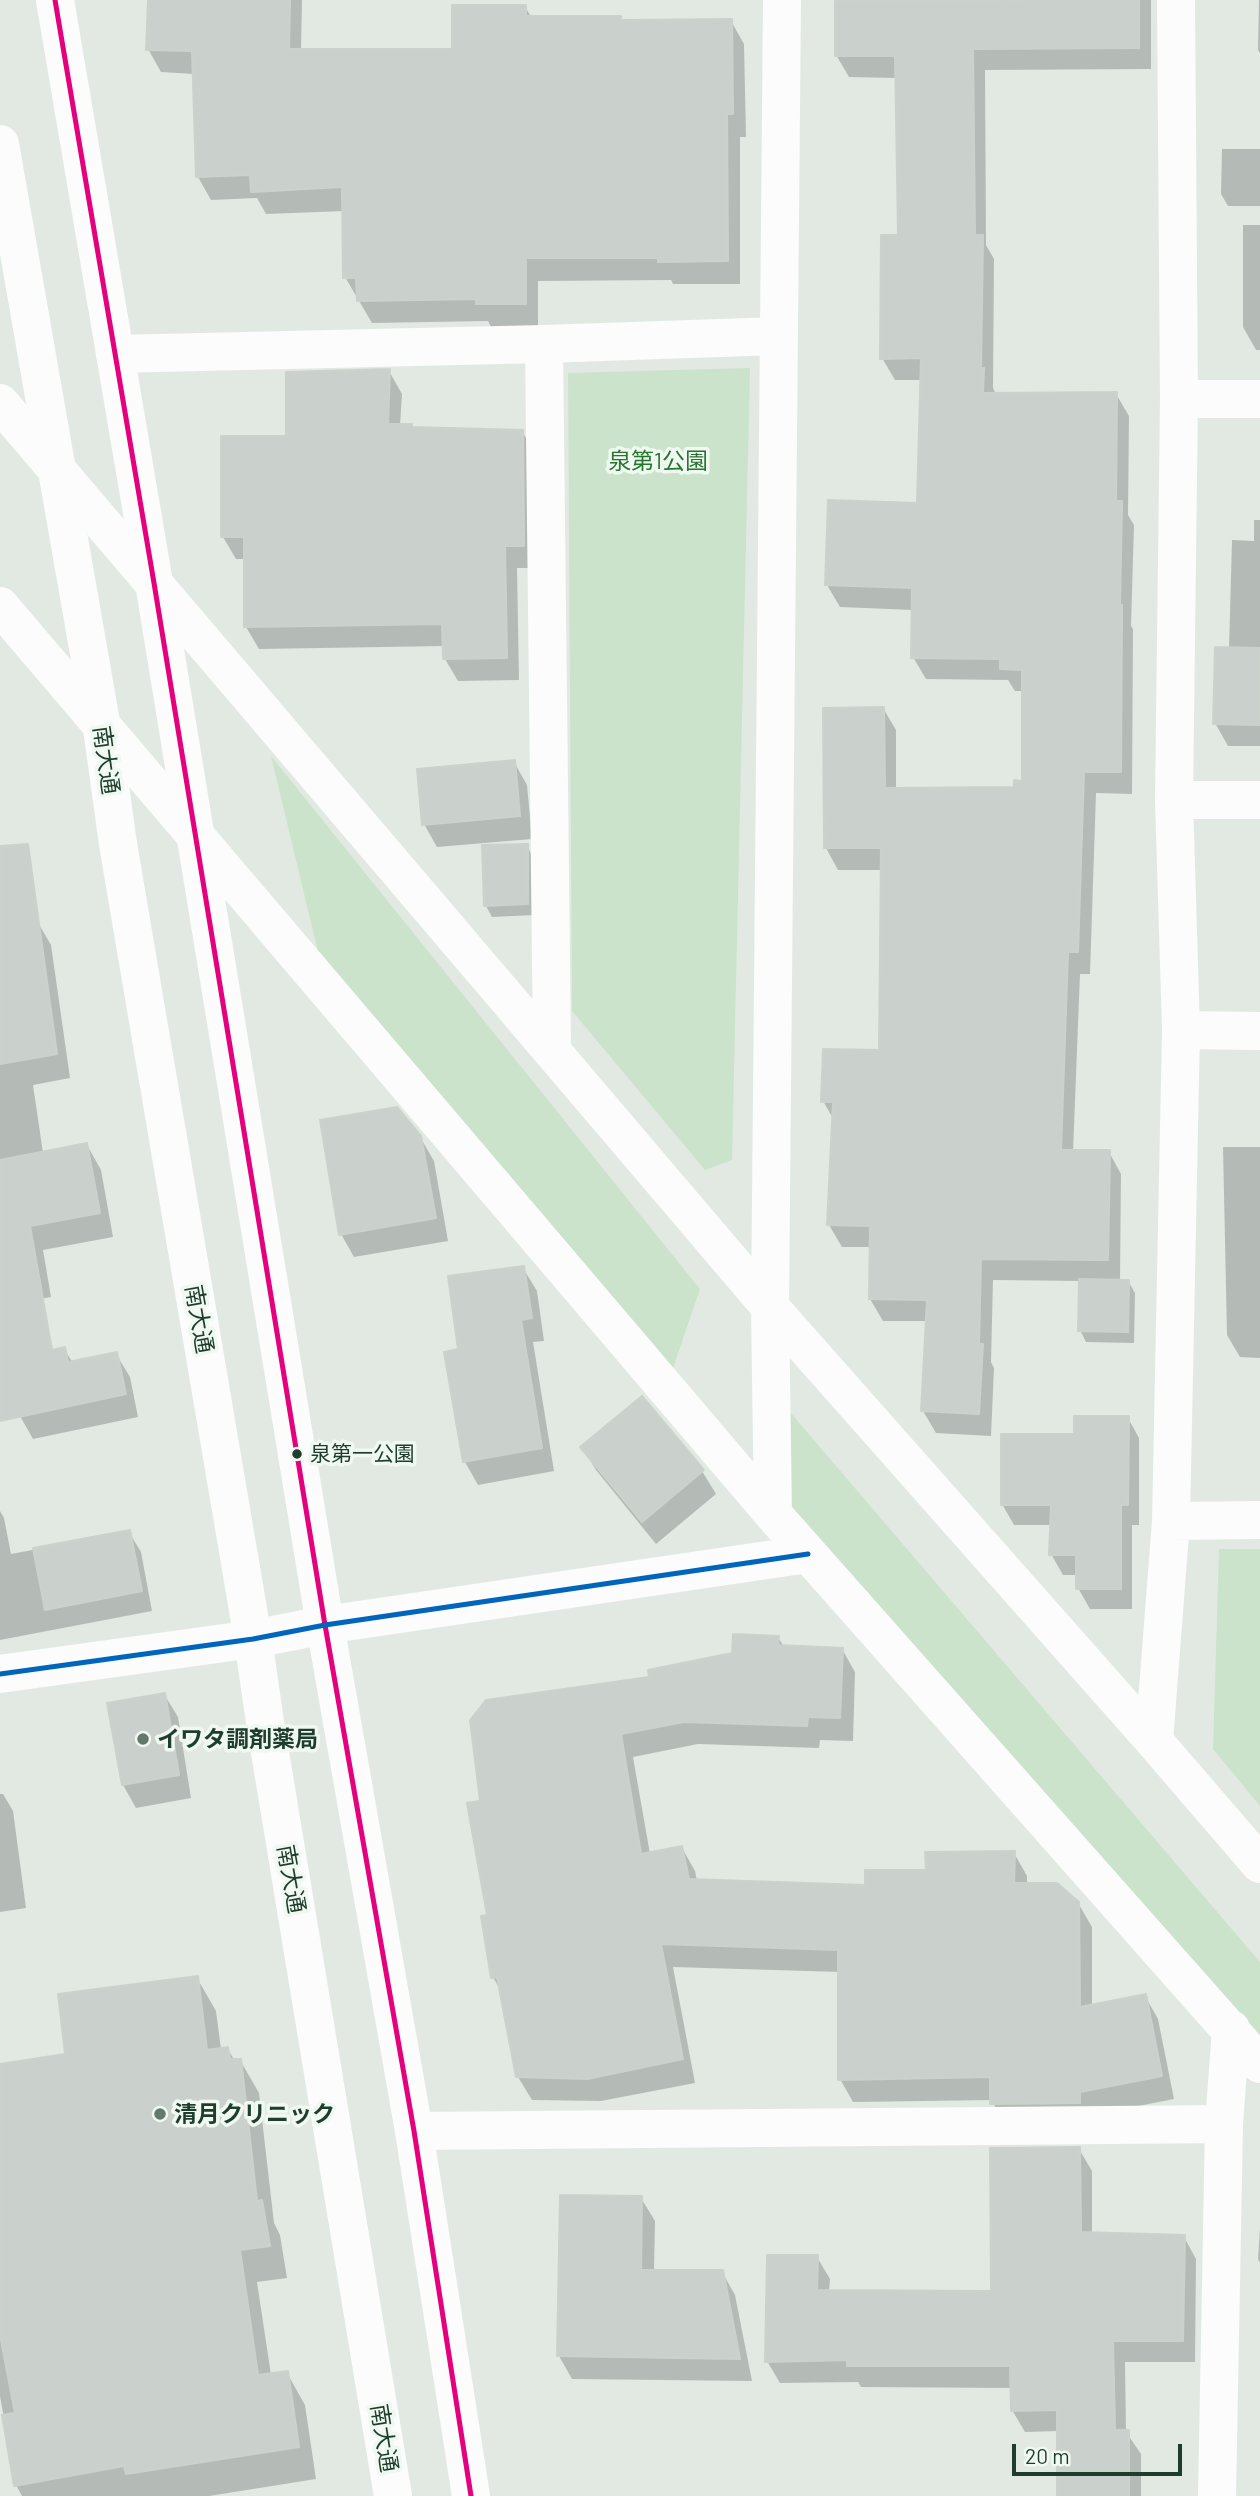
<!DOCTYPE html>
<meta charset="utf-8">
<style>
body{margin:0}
#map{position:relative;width:1260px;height:2496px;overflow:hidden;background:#e2e9e3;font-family:Barlow,sans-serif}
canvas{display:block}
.scale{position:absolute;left:1012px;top:2444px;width:170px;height:32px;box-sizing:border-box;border:4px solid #1f3d2c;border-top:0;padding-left:9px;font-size:21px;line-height:24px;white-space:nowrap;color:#1f3d2c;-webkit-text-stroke:5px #f0f8f2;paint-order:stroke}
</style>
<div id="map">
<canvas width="1260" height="2496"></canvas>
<div class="scale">20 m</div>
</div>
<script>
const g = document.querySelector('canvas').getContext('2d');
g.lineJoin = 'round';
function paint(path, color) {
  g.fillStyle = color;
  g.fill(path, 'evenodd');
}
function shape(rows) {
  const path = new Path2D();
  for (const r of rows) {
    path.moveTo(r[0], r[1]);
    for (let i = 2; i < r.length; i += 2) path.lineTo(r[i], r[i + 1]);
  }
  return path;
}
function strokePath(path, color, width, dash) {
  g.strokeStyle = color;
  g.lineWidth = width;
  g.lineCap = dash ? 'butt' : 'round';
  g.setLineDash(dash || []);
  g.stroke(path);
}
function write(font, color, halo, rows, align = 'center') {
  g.font = font + ' Barlow,"Noto Sans JP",sans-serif';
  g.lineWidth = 7;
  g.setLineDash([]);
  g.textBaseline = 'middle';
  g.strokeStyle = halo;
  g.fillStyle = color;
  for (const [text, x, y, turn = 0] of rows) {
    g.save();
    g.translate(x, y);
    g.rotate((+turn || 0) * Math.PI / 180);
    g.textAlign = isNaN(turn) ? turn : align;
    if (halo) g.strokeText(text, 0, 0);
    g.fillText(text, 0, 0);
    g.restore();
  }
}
paint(shape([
 [750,368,732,1160,705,1170,572,1011,568,373],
 [271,756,700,1289,672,1371,319,956],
 [790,1412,1260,1962,1260,2047,787,1508],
 [1219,1549,1260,1549,1260,1806,1213,1749]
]), '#cbe3cb');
paint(shape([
 [149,0,302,0,301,51,454,51,525,7,532,18,620,18,623,22,731,21,744,44,746,137,740,137,740,284,673,284,671,280,538,281,538,327,491,327,488,321,372,323,345,277,344,211,266,214,257,198,211,200,198,177,194,74,161,72,148,49],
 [1000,0,1151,0,1151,69,985,70,986,245,994,259,993,388,996,394,1116,394,1129,416,1128,515,1134,525,1131,626,1133,629,1132,794,1096,793,1090,974,1080,974,1073,1152,1109,1152,1121,1174,1120,1281,1128,1281,1135,1293,1134,1343,1086,1342,1080,1330,1081,1281,993,1280,991,1362,994,1368,991,1436,936,1433,923,1411,927,1321,883,1321,870,1299,871,1247,842,1247,829,1225,834,1120,823,1101,881,1052,883,870,838,870,826,848,883,708,896,730,896,789,1016,788,1024,782,1024,691,1015,691,1008,680,926,679,913,657,913,610,840,607,827,585,919,505,923,380,895,380,882,358,900,237,897,78,849,77,836,55,1000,3],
 [1259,0,1260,0,1260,53,1258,50],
 [1222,149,1260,149,1260,206,1228,206,1221,194],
 [1243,225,1260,225,1260,350,1256,350,1243,327],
 [389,371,402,394,400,426,413,429,522,431,535,454,536,568,517,568,519,680,458,681,445,659,444,646,259,649,246,627,246,559,236,559,223,537,288,438],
 [1254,520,1260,520,1260,746,1228,746,1215,723,1229,649,1232,540,1254,541],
 [514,762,527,785,532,839,437,847,424,824],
 [527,846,533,857,534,915,492,917,486,906],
 [37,921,51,945,70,1078,33,1085,43,1153,87,1145,101,1170,113,1237,43,1250,51,1297,0,1306,0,926],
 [420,1137,434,1161,448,1241,354,1257,341,1234],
 [1223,1147,1260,1147,1260,1358,1240,1357,1227,1335],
 [523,1268,537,1291,544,1341,533,1342,554,1471,478,1485,465,1462,460,1351],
 [64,1349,73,1363,116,1354,130,1377,138,1417,33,1439,20,1416],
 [1128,1418,1139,1438,1139,1525,1132,1525,1132,1609,1090,1609,1078,1588,1078,1575,1063,1575,1051,1554,1052,1525,1014,1525,1002,1504],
 [582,1447,702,1471,716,1494,656,1544,596,1470],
 [0,1511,4,1518,11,1554,129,1532,141,1552,152,1611,0,1640],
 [778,1637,784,1647,842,1649,855,1672,853,1741,820,1740,819,1748,698,1744,633,1757,650,1854,682,1848,695,1871,697,1881,867,1886,1014,1853,1027,1876,1027,1885,1078,1903,1092,1927,1092,2006,1145,1996,1158,2019,1174,2099,1092,2115,1005,2127,992,2100,853,2102,840,2079,840,1972,673,1967,695,2083,601,2101,532,2100,518,2077,502,1993,493,1977,482,1802,651,1679,734,1655],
 [164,1694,178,1717,191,1798,136,1808,123,1785,109,1705],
 [0,1794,3,1794,13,1811,26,1908,0,1912],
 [197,1978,216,2011,221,2049,227,2048,235,2061,240,2060,259,2093,274,2223,280,2235,287,2278,257,2282,271,2375,287,2373,305,2405,316,2479,209,2496,22,2496,16,2485,0,2396,0,2065,67,2056],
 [1079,2149,1092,2171,1092,2234,1184,2237,1196,2259,1195,2362,1125,2362,1126,2432,1141,2454,1141,2496,1058,2496,1059,2431,1025,2432,1012,2410,1012,2388,861,2387,858,2382,780,2383,767,2361,817,2257,830,2279,829,2292,993,2292],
 [641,2198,655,2221,654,2271,722,2272,735,2295,752,2381,572,2379,559,2356],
 [1260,2228,1260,2263,1258,2259]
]), '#0003');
const building = shape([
 [148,0,290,0,289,49,452,49,452,5,526,5,526,16,621,16,621,20,732,19,733,114,727,114,728,261,658,262,658,258,526,258,526,304,476,304,476,299,357,301,356,278,343,278,342,187,251,192,250,175,196,177,192,51,146,50,148,0],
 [1139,0,1139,48,973,49,975,235,983,235,981,368,984,368,983,393,1117,392,1116,501,1122,501,1120,605,1122,605,1121,772,1084,772,1078,952,1068,952,1061,1150,1110,1150,1108,1260,981,1259,979,1344,983,1344,979,1414,921,1411,927,1300,869,1299,870,1226,827,1225,833,1102,821,1102,823,1049,879,1050,881,848,824,848,823,708,884,707,885,788,1014,787,1014,780,1022,781,1022,670,1000,669,1000,659,911,658,912,588,825,585,828,500,917,503,921,358,880,359,881,235,898,235,895,56,835,56,835,1,1139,0],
 [390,369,388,424,412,424,412,427,523,430,524,546,505,546,507,658,443,659,442,624,244,627,244,537,221,537,221,436,286,436,286,372,390,369],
 [1215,647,1260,648,1260,725,1213,724,1215,647],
 [515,760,520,816,422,825,417,769,515,760],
 [28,844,57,1054,0,1064,0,846,28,844],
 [528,844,528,904,484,906,482,845,528,844],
 [397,1107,421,1136,436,1218,339,1235,320,1120,397,1107],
 [87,1143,100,1213,30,1226,52,1350,65,1347,68,1362,117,1352,126,1394,0,1421,0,1160,87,1143],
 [524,1266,532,1318,521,1320,542,1448,463,1462,444,1352,458,1349,448,1276,524,1266],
 [1079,1279,1129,1280,1128,1332,1078,1331,1079,1279],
 [642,1396,704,1470,642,1522,580,1447,642,1396],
 [1074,1416,1129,1416,1128,1505,1121,1505,1121,1589,1076,1589,1076,1555,1049,1555,1051,1505,1001,1505,1001,1434,1074,1434,1074,1416],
 [130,1530,142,1591,45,1610,33,1548,130,1530],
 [733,1634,779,1636,778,1645,843,1648,840,1718,808,1717,807,1726,684,1722,621,1734,641,1854,682,1846,689,1879,865,1885,865,1870,926,1870,925,1852,1015,1851,1014,1883,1057,1883,1079,1902,1080,2007,1146,1994,1162,2076,1080,2092,1080,2103,990,2104,990,2077,838,2080,838,1950,661,1944,683,2059,587,2079,516,2077,497,1977,491,1978,481,1916,487,1915,467,1803,480,1801,470,1720,486,1700,649,1677,648,1670,732,1653,733,1634],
 [165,1693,179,1775,122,1785,107,1703,165,1693],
 [198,1976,207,2050,228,2047,230,2059,241,2059,257,2201,262,2200,270,2246,240,2250,258,2375,288,2371,299,2447,126,2474,124,2466,14,2486,2,2415,15,2413,0,2335,0,2064,65,2054,58,1994,198,1976],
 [1080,2147,1081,2232,1185,2235,1183,2341,1113,2341,1115,2430,1129,2430,1129,2496,1057,2496,1057,2410,1011,2411,1010,2366,847,2366,847,2360,765,2362,767,2255,818,2255,817,2290,991,2291,990,2148,1080,2147],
 [560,2195,642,2196,641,2270,723,2270,740,2359,557,2356,560,2195]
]);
paint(building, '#cad1cc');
strokePath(building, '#cbd2cc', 2);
strokePath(shape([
 [544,344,552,1049],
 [115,354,544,344,779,336],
 [1179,399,1260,399],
 [0,403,770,1307,1154,1741,1260,1864],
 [0,606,773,1514,1260,2064],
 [1174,800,1260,800],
 [1181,1030,1260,1031],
 [773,1514,770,1307,782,0],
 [1171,1521,1260,1520],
 [0,1674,253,1639,325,1625,808,1554],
 [1154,1741,1171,1521,1181,1030,1174,800,1179,399,1176,0],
 [414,2131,1224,2124],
 [1217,2496,1224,2124,1231,2029]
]), '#fbfcfb', 38);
strokePath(shape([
 [55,0,154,583,325,1625,414,2131,471,2496],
 [0,144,102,728,118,844,253,1639,265,1722,393,2496]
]), '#fbfcfb', 38);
strokePath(shape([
 [55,0,154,583,325,1625,414,2131,471,2496]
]), '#e5007d', 5);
strokePath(shape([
 [0,1674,253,1639,325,1625,808,1554]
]), '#0065bd', 5);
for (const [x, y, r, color] of [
 [297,1454,6,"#1f3d2c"],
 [143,1739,7,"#63796c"],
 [160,2114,7,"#63796c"]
]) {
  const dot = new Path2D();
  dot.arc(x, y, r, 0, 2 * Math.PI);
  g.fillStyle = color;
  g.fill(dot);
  strokePath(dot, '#f0f8f2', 2.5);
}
write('21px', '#1f3d2c', '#f0f8f2', [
 ["泉第一公園",310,1454]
], 'left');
write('23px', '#27762e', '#f0f8f2', [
 ["泉第1公園",658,461]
]);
write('23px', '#1f3d2c', '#f0f8f2', [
 ["南大通",106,760,82],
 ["南大通",199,1319,80],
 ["南大通",291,1879,80],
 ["南大通",384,2438,81]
]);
write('bold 23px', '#1f3d2c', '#f0f8f2', [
 ["イワタ調剤薬局",157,1739],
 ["清月クリニック",174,2114]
], 'left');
</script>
